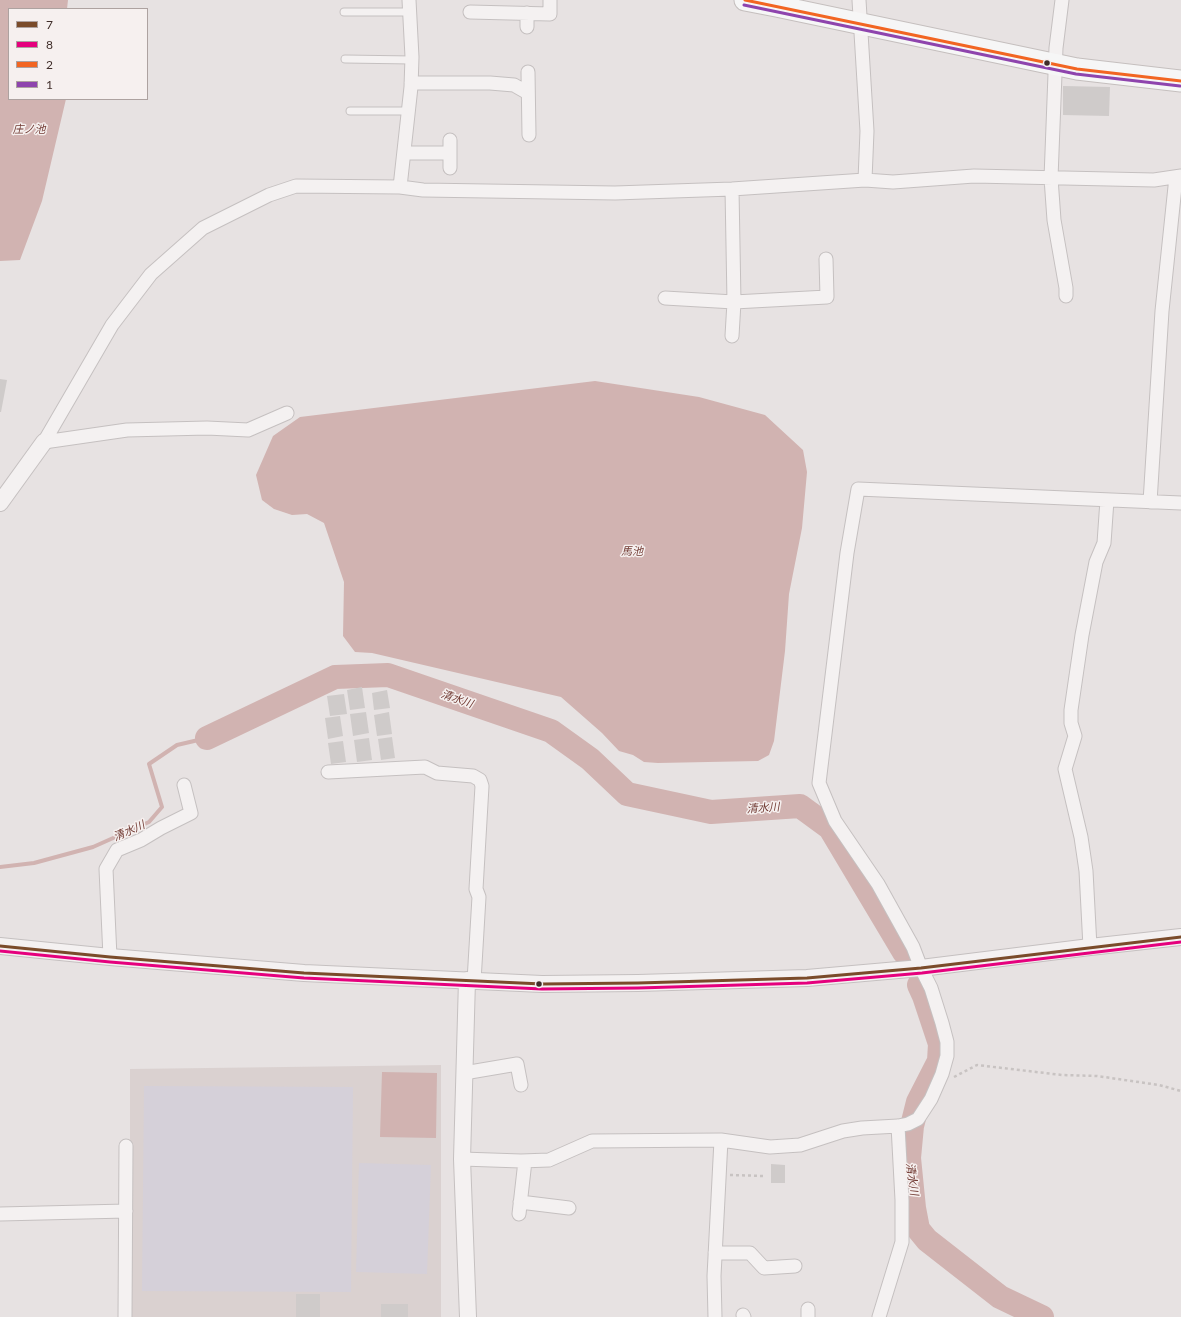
<!DOCTYPE html>
<meta charset="utf-8">
<style>
body{margin:0}
#map{position:relative;width:1181px;height:1317px;overflow:hidden;background:#e7e2e2;font-family:Lato,sans-serif}
canvas{display:block}
.legend{position:absolute;left:8px;top:8px;width:140px;height:92px;box-sizing:border-box;background:#f6f0ef;border:1px solid #ada2a0;margin:0;padding:5px 7px;list-style:none;font-size:12px;color:#3f2d29}
.legend li{display:flex;align-items:center;gap:8px;height:20px}
.legend b{width:20px;border:1px solid #ada2a0}
</style>
<div id="map">
<canvas width="1181" height="1317"></canvas>
<ul class="legend">
<li><b style="height:5px;background:#7a4b2a"></b>7</li>
<li><b style="height:5px;background:#e5007d"></b>8</li>
<li><b style="height:5px;background:#f26522"></b>2</li>
<li><b style="height:5px;background:#8e44ad"></b>1</li>
</ul>
</div>
<script>
const g = document.querySelector('canvas').getContext('2d');
g.lineJoin = 'round';
function paint(path, color) {
  g.fillStyle = color;
  g.fill(path, 'evenodd');
}
function shape(rows) {
  const path = new Path2D();
  for (const r of rows) {
    path.moveTo(r[0], r[1]);
    for (let i = 2; i < r.length; i += 2) path.lineTo(r[i], r[i + 1]);
  }
  return path;
}
function strokePath(path, color, width, dash) {
  g.strokeStyle = color;
  g.lineWidth = width;
  g.lineCap = dash ? 'butt' : 'round';
  g.setLineDash(dash || []);
  g.stroke(path);
}
function write(font, color, halo, rows, align = 'center') {
  g.font = font + ' Lato,"Noto Sans JP",sans-serif';
  g.lineWidth = 3;
  g.setLineDash([]);
  g.textBaseline = 'middle';
  g.strokeStyle = halo;
  g.fillStyle = color;
  for (const [text, x, y, turn = 0] of rows) {
    g.save();
    g.translate(x, y);
    g.rotate((+turn || 0) * Math.PI / 180);
    g.textAlign = isNaN(turn) ? turn : align;
    if (halo) g.strokeText(text, 0, 0);
    g.fillText(text, 0, 0);
    g.restore();
  }
}
paint(shape([
 [441,1065,441,1317,130,1317,130,1069]
]), '#dad1d0');
paint(shape([
 [144,1086,353,1087,351,1292,142,1291],
 [359,1163,431,1165,427,1274,356,1272]
]), '#d5d0d9');
paint(shape([
 [0,0,68,0,67,9,9,9,9,99,66,99,42,201,20,260,0,261],
 [595,381,699,397,765,415,803,450,807,472,802,528,789,594,785,651,774,741,769,755,758,761,658,763,644,762,633,755,619,751,602,733,561,697,372,653,355,652,343,636,344,582,324,523,307,514,292,515,274,509,262,500,256,475,273,436,300,417],
 [382,1072,437,1073,436,1138,380,1137]
]), '#d1b3b1');
strokePath(shape([
 [0,867,34,863,93,847,149,822,162,807,149,764,177,745,207,738]
]), '#d1b3b1', 4);
strokePath(shape([
 [207,738,335,677,388,675,551,731,590,759,627,794,711,812,800,806,830,828,904,952],
 [919,985,924,996,940,1044,939,1061,918,1102,912,1126,909,1158,914,1208,918,1229,927,1240,1000,1297,1042,1317]
]), '#d1b3b1', 24);
paint(shape([
 [1063,86,1110,87,1109,116,1063,115],
 [0,379,7,380,1,412,0,412],
 [362,687,365,708,350,710,347,690],
 [387,690,390,708,374,710,372,693],
 [344,694,347,714,330,716,327,696],
 [366,712,369,733,353,736,350,714],
 [389,712,392,734,377,736,374,715],
 [340,716,343,736,328,739,325,718],
 [392,737,395,758,381,760,378,739],
 [369,738,372,760,357,762,354,740],
 [343,741,346,762,331,764,328,743],
 [771,1164,785,1165,785,1183,771,1183],
 [296,1294,320,1294,320,1317,296,1317],
 [381,1304,408,1304,408,1317,381,1317]
]), '#cfcbca');
const service = shape([
 [344,12,409,12],
 [345,59,412,60],
 [350,111,408,111]
]);
const minor = shape([
 [859,0,867,131,865,180],
 [1062,0,1056,48,1051,178,1054,220,1066,288,1066,296],
 [470,12,550,14,550,0],
 [527,27,527,13],
 [528,72,529,135],
 [411,83,490,83,514,85,528,93],
 [404,153,450,153],
 [450,168,450,140],
 [400,187,411,87,412,57,409,0],
 [732,189,734,302,827,297,826,259],
 [665,298,734,302,732,336],
 [44,442,112,325,151,274,203,228,269,195,296,186,400,187,423,190,615,193,732,189,865,180,893,182,974,176,1154,180,1181,176],
 [44,442,127,430,207,428,248,430,287,413],
 [1150,502,1162,311,1176,177],
 [328,772,425,767,437,773,473,776,480,780,482,786,476,889,479,897,474,981],
 [1090,947,1086,871,1081,837,1065,769,1075,736,1071,723,1071,710,1082,635,1096,562,1104,543,1107,500],
 [110,957,106,869,117,850,141,840,161,828,191,813,184,785],
 [464,1073,517,1064,521,1085],
 [462,1159,521,1161,549,1160,592,1141,721,1140,770,1147,800,1145,843,1131,862,1128,898,1126,908,1124,918,1119,931,1099,942,1074,947,1056,947,1042,942,1023,931,988,921,968,913,947,878,884,835,821,819,783,847,553,858,489,1181,503],
 [520,1202,569,1208],
 [0,1214,126,1211],
 [519,1214,525,1161],
 [715,1253,750,1253,764,1268,795,1266],
 [743,1315,744,1317],
 [125,1317,126,1146],
 [715,1317,714,1276,721,1140],
 [808,1317,808,1309],
 [879,1317,902,1242,902,1200,898,1126]
]);
const tertiary = shape([
 [0,503,44,442],
 [0,946,110,957,304,973,542,984,638,983,807,978,921,968,1090,947,1181,937],
 [467,980,462,1159,468,1317]
]);
const primary = shape([
 [745,0,776,6,1077,69,1181,81]
]);
strokePath(service, '#c5c0c0', 9);
strokePath(minor, '#c5c0c0', 15);
strokePath(tertiary, '#c5c0c0', 18);
strokePath(primary, '#c5bfbe', 23);
strokePath(shape([
 [954,1077,977,1065,1062,1075,1097,1076,1159,1085,1181,1091],
 [730,1175,764,1176]
]), '#c8c3c2', 2.5, [3, 3]);
strokePath(service, '#f4f1f1', 7);
strokePath(minor, '#f4f1f1', 13);
strokePath(tertiary, '#f4f1f1', 16);
strokePath(primary, '#f6f6f6', 21);
strokePath(shape([
 [0,946,110,957,304,973,542,984,638,983,807,978,921,968,1181,937]
]), '#7a4b2a', 3);
strokePath(shape([
 [0,951,110,962,304,978,542,989,638,988,807,983,922,973,1181,942]
]), '#e5007d', 3);
strokePath(shape([
 [745,0,1077,69,1181,81]
]), '#f26522', 3);
strokePath(shape([
 [744,5,1076,74,1180,86]
]), '#8e44ad', 3);
for (const [x, y, r, color] of [
 [1047,63,3.5,"#3f2d29"],
 [539,984,3.5,"#3f2d29"]
]) {
  const dot = new Path2D();
  dot.arc(x, y, r, 0, 2 * Math.PI);
  g.fillStyle = color;
  g.fill(dot);
  strokePath(dot, '#f6f0ef', 1.5);
}
write('italic 11px', '#723b34', '#f6f0ef', [
 ["庄ノ池",29,129],
 ["馬池",632,551],
 ["清水川",457,699,19],
 ["清水川",763,808,-4],
 ["清水川",129,831,-24],
 ["清水川",912,1179,82]
]);
</script>
